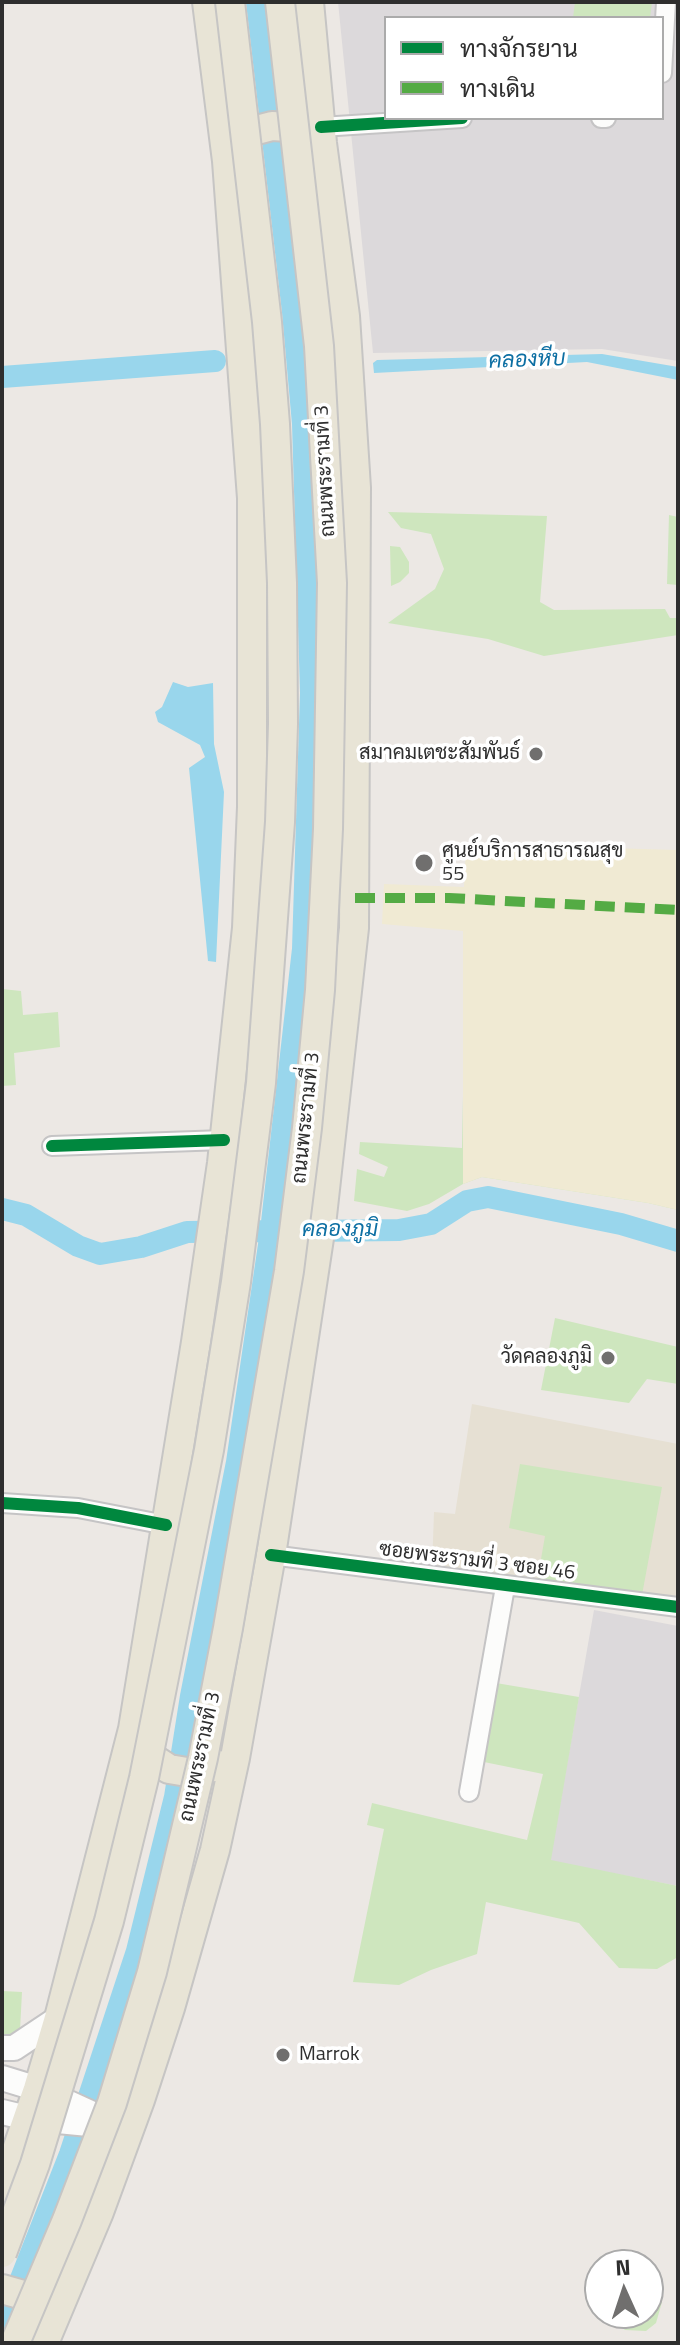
<!DOCTYPE html>
<meta charset="utf-8">
<style>
body{margin:0}
#map{position:relative;width:680px;height:2345px;overflow:hidden;background:#ece8e4;font-family:"Titillium Web",Sarabun,sans-serif}
canvas{display:block}
.frame{position:absolute;inset:0;border:4px solid #2e2e2e;pointer-events:none}
.legend{position:absolute;left:384px;top:16px;width:280px;height:104px;box-sizing:border-box;background:#fff;border:2px solid #ababab;margin:0;padding:10px 14px;list-style:none;font-size:24px;color:#2e2e2e}
.legend li{display:flex;align-items:center;gap:16px;height:40px}
.legend b{width:40px;border:2px solid #ababab}
.north{position:absolute;left:584px;top:2249px;width:80px;height:80px;box-sizing:border-box;background:#fff;border:2px solid #ababab;border-radius:50%;rotate:357deg;font-size:22px;font-weight:700;line-height:32px;text-align:center;color:#2e2e2e}
.north::after{content:'';display:block;margin:auto;width:28px;height:36px;background:#706f6e;clip-path:polygon(50% 0,100% 100%,50% 72%,0 100%)}
</style>
<div id="map">
<canvas width="680" height="2345"></canvas>
<div class="frame"></div>
<ul class="legend">
<li><b style="height:10px;background:#00873e"></b>ทางจักรยาน</li>
<li><b style="height:10px;background:#54ab44"></b>ทางเดิน</li>
</ul>
<div class="north">N</div>
</div>
<script>
const g = document.querySelector('canvas').getContext('2d');
g.lineJoin = 'round';
function paint(path, color) {
  g.fillStyle = color;
  g.fill(path, 'evenodd');
}
function shape(rows) {
  const path = new Path2D();
  for (const r of rows) {
    path.moveTo(r[0], r[1]);
    for (let i = 2; i < r.length; i += 2) path.lineTo(r[i], r[i + 1]);
  }
  return path;
}
function strokePath(path, color, width, dash) {
  g.strokeStyle = color;
  g.lineWidth = width;
  g.lineCap = dash ? 'butt' : 'round';
  g.setLineDash(dash || []);
  g.stroke(path);
}
function write(font, color, halo, rows, align = 'center') {
  g.font = font + ' "Titillium Web",Sarabun,sans-serif';
  g.lineWidth = 7;
  g.setLineDash([]);
  g.textBaseline = 'middle';
  g.strokeStyle = halo;
  g.fillStyle = color;
  for (const [text, x, y, turn = 0] of rows) {
    g.save();
    g.translate(x, y);
    g.rotate((+turn || 0) * Math.PI / 180);
    g.textAlign = isNaN(turn) ? turn : align;
    if (halo) g.strokeText(text, 0, 0);
    g.fillText(text, 0, 0);
    g.restore();
  }
}
paint(shape([
 [338,2,678,2,678,361,602,349,373,353],
 [386,18,662,18,662,118,386,118],
 [594,1610,678,1626,678,1886,550,1861]
]), '#dcd9db');
paint(shape([
 [472,1404,678,1444,678,1599,432,1568,434,1512,455,1514]
]), '#e6e0d3');
paint(shape([
 [575,2,652,2,650,18,573,18],
 [388,512,547,516,540,602,554,610,665,609,670,618,678,618,678,635,544,656,488,639,388,623,435,589,444,569,431,534,401,528],
 [669,515,678,517,678,585,667,584],
 [390,546,400,547,409,562,409,573,400,582,391,586],
 [2,989,21,991,23,1015,58,1012,60,1047,14,1053,16,1085,2,1086],
 [463,1096,678,1210,648,1203,482,1177,463,1184,429,1204,407,1211,354,1201,357,1169,384,1177,388,1167,359,1154,360,1142,462,1148],
 [555,1318,678,1347,678,1384,647,1379,629,1403,541,1390],
 [520,1464,662,1487,642,1595,537,1582,545,1536,509,1528],
 [496,1683,579,1697,551,1860,678,1886,678,1957,657,1969,619,1968,579,1923,486,1902,477,1954,431,1970,399,1985,353,1982,384,1829,367,1825,372,1803,527,1840,543,1774,484,1762],
 [2,1991,22,1992,20,2030,14,2038,2,2040],
 [648,2288,653,2290,662,2302,656,2323,646,2331,625,2330,615,2321,612,2313,648,2313]
]), '#cee6be');
paint(shape([
 [466,844,678,850,678,1210,648,1203,482,1177,463,1184,463,931,382,924,384,884,464,887]
]), '#f0ead3');
paint(shape([
 [602,354,678,367,678,380,587,362,374,373,373,363,377,360],
 [173,682,188,687,213,683,214,744,224,792,216,962,208,961,189,768,205,757,200,745,158,722,155,712,162,707]
]), '#99d6ec');
strokePath(shape([
 [2,377,215,361],
 [2,1209,26,1215,78,1246,100,1254,141,1247,187,1232,259,1231],
 [305,1231,399,1230,431,1224,467,1201,488,1197,621,1224,678,1241],
 [2,2327,70,2154,137,1951,175,1797,191,1696,237,1462,271,1231,303,949,311,693,303,424,293,312,257,2]
]), '#99d6ec', 22);
const minor = shape([
 [662,73,666,2],
 [601,118,606,118],
 [321,127,462,118],
 [52,1146,224,1140],
 [2,1503,78,1508,166,1525],
 [271,1555,678,1607],
 [469,1792,505,1587]
]);
const secondary = shape([
 [2,2048,14,2048,59,2018],
 [2,2078,38,2089,123,2128],
 [2,2112,27,2118,99,2125]
]);
const primary = shape([
 [232,154,253,131,272,126,288,127,313,138],
 [137,1737,149,1756,169,1769,193,1773,219,1765],
 [2,2193,38,2089,59,2018,133,1729,196,1342,222,1163,247,928,252,807,252,498,227,161,207,2],
 [2,2289,23,2295,36,2307,43,2321],
 [44,2343,99,2212,140,2100,170,2008,215,1850,235,1758,271,1555,321,1225,354,928,356,488,345,316,322,143,309,2]
]);
strokePath(minor, '#c5c4c5', 22);
strokePath(secondary, '#c5c4c5', 28);
strokePath(primary, '#c6c5c4', 32);
strokePath(minor, '#fcfcfb', 18);
strokePath(secondary, '#fcfcfb', 24);
strokePath(primary, '#e8e4d6', 28);
const primaryBridge = shape([
 [2,2253,35,2164,109,1921,144,1778,209,1450,236,1282,261,1083,280,822,283,724,282,583,275,424,267,322,230,2],
 [15,2343,67,2220,112,2103,152,1972,177,1868,203,1758,228,1628,289,1271,307,1128,320,990,328,829,332,583,319,346,280,2]
]);
strokePath(primaryBridge, '#c6c5c4', 32, []);
strokePath(primaryBridge, '#e8e4d6', 28);
strokePath(shape([
 [355,898,449,898,678,910]
]), '#54ab44', 10, [20, 10]);
strokePath(shape([
 [321,127,462,118],
 [52,1146,224,1140],
 [2,1503,78,1508,166,1525],
 [271,1555,678,1607]
]), '#00873e', 12);
for (const [x, y, r, color] of [
 [536,754,8,"#706f6e"],
 [424,863,10,"#706f6e"],
 [608,1358,8,"#706f6e"],
 [283,2055,8,"#706f6e"]
]) {
  const dot = new Path2D();
  dot.arc(x, y, r, 0, 2 * Math.PI);
  g.fillStyle = color;
  g.fill(dot);
  strokePath(dot, '#fff', 3);
}
write('20px', '#2e2e2e', '#fff', [
 ["ถนนพระรามที่ 3",326,471,-93],
 ["ถนนพระรามที่ 3",307,1118,-84],
 ["ซอยพระรามที่ 3 ซอย 46",477,1562,7],
 ["ถนนพระรามที่ 3",201,1757,-78]
]);
write('20px', '#2e2e2e', '#fff', [
 ["สมาคมเตชะสัมพันธ์",520,754],
 ["ศูนย์บริการสาธารณสุข",442,852,"left"],
 ["55",442,875,"left"],
 ["วัดคลองภูมิ",592,1358],
 ["Marrok",299,2055,"left"]
], 'right');
write('italic 22px', '#0d6fa3', '#fff', [
 ["คลองหีบ",527,361,-2],
 ["คลองภูมิ",340,1231]
]);
</script>
